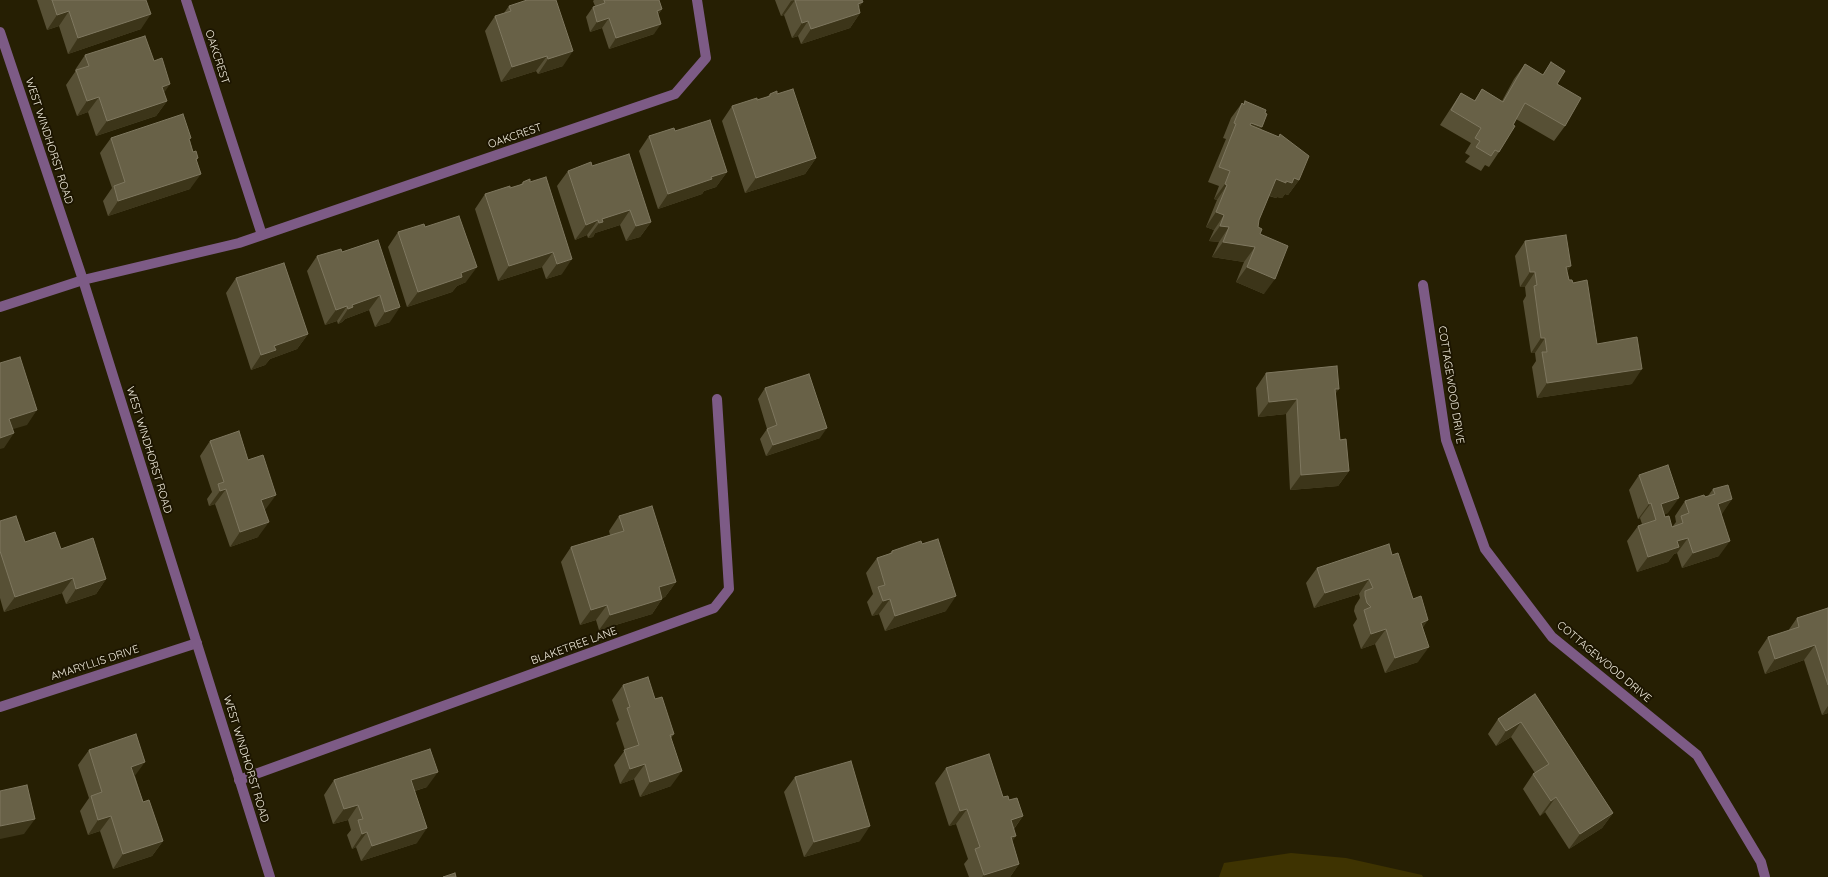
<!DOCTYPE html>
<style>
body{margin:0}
canvas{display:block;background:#261f03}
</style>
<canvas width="1828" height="877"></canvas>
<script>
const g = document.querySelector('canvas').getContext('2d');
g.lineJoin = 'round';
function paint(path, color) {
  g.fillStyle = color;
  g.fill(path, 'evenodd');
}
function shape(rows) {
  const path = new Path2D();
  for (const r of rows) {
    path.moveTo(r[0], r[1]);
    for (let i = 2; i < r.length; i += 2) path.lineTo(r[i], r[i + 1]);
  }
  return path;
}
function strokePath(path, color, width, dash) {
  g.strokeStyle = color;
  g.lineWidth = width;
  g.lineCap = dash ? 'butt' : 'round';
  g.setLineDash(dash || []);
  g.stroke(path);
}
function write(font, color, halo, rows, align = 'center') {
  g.font = font + ' Quicksand,sans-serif';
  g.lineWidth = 4;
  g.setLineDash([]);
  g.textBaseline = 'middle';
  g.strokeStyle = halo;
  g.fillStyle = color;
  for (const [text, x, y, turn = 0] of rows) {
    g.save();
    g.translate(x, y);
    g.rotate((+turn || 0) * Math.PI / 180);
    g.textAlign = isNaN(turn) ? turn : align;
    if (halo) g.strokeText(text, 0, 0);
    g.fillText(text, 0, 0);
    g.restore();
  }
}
paint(shape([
 [1291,853,1346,858,1422,875,1423,877,1219,877,1224,863]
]), '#3e3301');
strokePath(shape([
 [186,0,262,235],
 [1423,285,1446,440,1485,549,1552,637,1697,755,1761,862,1765,877],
 [0,307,83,280,239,243,675,94,706,58,697,0],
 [0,707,197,643],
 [239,780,714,608,729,589,717,399]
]), '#7d5b86', 10);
strokePath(shape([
 [0,32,83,280,270,877]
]), '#7d5b86', 10);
paint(shape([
 [37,0,146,0,141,29,68,54,59,26,47,30],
 [594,0,659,0,662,9,658,15,654,34,609,49,602,28,590,32,586,17,593,7,595,6,593,1],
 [775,0,862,0,859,8,860,13,850,28,801,44,798,36,792,38,784,15,781,16],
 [509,6,563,66,538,74,536,71,501,82,485,31,495,16,504,13],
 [85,55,164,93,167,101,156,116,96,136,88,112,77,116,66,85,75,72,75,70],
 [1551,62,1557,84,1565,126,1554,141,1516,119,1513,125,1499,152,1489,167,1485,165,1481,171,1465,162,1470,156,1465,153,1471,143,1440,125,1451,108,1461,93,1474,101,1482,89,1502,101,1514,79,1525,64,1543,75],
 [770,94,777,94,816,158,805,174,745,193,722,121,732,106,757,100,767,97],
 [1245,101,1260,129,1278,137,1280,134,1299,180,1288,195,1285,194,1282,198,1277,197,1276,198,1269,196,1259,220,1258,227,1260,234,1264,294,1236,282,1244,262,1212,257,1219,242,1209,241,1214,230,1206,227,1217,200,1214,199,1219,186,1208,182,1226,139,1223,138,1231,118,1242,103,1243,104],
 [675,131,727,172,716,187,704,191,702,194,658,209,639,151,649,136],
 [111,138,190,140,193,152,198,158,196,161,190,189,108,216,103,201,112,188,100,153],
 [592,166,651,222,640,237,626,241,620,225,595,233,593,237,588,238,587,235,575,240,557,186,568,171],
 [523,182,562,274,546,279,542,267,498,281,475,209,485,194,510,188,520,185],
 [425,227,466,282,457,286,452,292,407,307,388,247,398,232],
 [378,240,390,322,375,327,369,310,345,319,342,322,338,324,337,321,325,325,307,271,317,256,342,252],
 [1525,241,1567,271,1569,280,1573,283,1597,344,1632,384,1537,398,1532,367,1536,361,1535,353,1531,353,1523,301,1526,296,1525,287,1520,287,1515,256],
 [236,278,308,334,297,349,270,359,265,365,251,370,226,293],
 [1266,373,1335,394,1340,440,1349,471,1338,486,1290,490,1286,414,1258,417,1256,388],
 [765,388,820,438,766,456,760,439,767,429,758,399],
 [210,441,265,510,258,537,230,547,215,504,209,506,207,499,212,492,200,456],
 [1639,475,1668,513,1664,514,1665,517,1672,527,1673,526,1676,522,1675,516,1685,501,1708,496,1713,489,1732,499,1721,514,1719,556,1682,568,1677,553,1674,554,1668,562,1637,572,1627,541,1638,526,1642,524,1640,518,1638,519,1629,490],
 [619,516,676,582,665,597,662,598,662,599,652,614,599,630,596,620,580,625,561,562,571,547,610,535,609,531],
 [0,521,25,542,61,549,106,579,96,594,66,604,62,593,4,612,0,598],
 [892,551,946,611,885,631,879,614,872,616,867,602,873,594,866,573,877,558,889,554],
 [1392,555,1423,628,1418,662,1385,673,1375,644,1361,649,1353,625,1357,619,1354,611,1355,606,1360,598,1359,594,1314,608,1306,583,1317,568],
 [1828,608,1828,713,1822,715,1804,660,1765,674,1758,652,1768,637,1788,631,1797,618],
 [623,685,674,734,671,738,671,786,640,797,634,779,620,784,614,765,625,750,616,723,619,720,612,700],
 [1535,694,1613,813,1602,828,1569,849,1545,812,1540,816,1523,789,1533,774,1535,773,1511,737,1496,746,1488,734,1498,719],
 [89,750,135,776,143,802,163,841,152,856,113,869,100,831,88,835,80,811,89,798,78,765],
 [946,768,1009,800,1023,816,1014,829,1012,841,1019,864,1010,877,969,877,964,864,968,859,956,824,949,826,935,783],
 [795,777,860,841,804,857,784,792],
 [334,780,427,787,415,791,417,843,361,861,356,847,352,849,347,835,351,830,348,820,333,824,324,795]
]), '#575035');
paint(shape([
 [795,0,784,15,781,16,791,1],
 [863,2,853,16,860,13,850,28,801,44,811,29,858,4],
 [662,9,655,19,657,11],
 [69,11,59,26,47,30,57,15],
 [151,14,141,29,68,54,78,38],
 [609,18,602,28,590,32,597,22],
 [808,21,798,36,792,38,802,23],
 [661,24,654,34,609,49,616,38],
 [573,51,563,66,538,74,548,59],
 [547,56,536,71,501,82,512,67],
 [170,84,160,99,162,87],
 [99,97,88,112,77,116,87,101],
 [167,101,156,116,96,136,107,121],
 [1251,123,1262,127,1251,142,1241,138],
 [816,158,805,174,745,193,756,178],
 [727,172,716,187,704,191,702,194,658,209,668,194,711,177],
 [201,174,190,189,108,216,118,201],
 [1294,178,1299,180,1288,195,1285,194,1282,198,1277,197,1276,198,1265,194,1276,179,1286,181],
 [1225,184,1227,185,1217,200,1214,199],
 [630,210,620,225,595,233,593,237,588,238,602,219],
 [1216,212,1224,215,1214,230,1206,227],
 [598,220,587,235,575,240,586,225],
 [651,222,640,237,626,241,636,226],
 [1220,226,1229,227,1219,242,1209,241],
 [1223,242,1255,247,1244,262,1212,257],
 [553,252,542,267,498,281,509,266],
 [572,259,562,274,546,279,557,264],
 [1571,266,1561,281,1566,267],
 [477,267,466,282,457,286,452,292,407,307,418,292,461,273],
 [1247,267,1275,279,1264,294,1236,282],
 [1530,272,1535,272,1525,287,1520,287],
 [380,295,369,310,345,319,342,322,338,324,348,309,352,305],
 [347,306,337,321,325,325,336,310],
 [400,307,390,322,375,327,385,312],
 [308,334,297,349,270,359,265,365,251,370,261,355,274,346],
 [1541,338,1545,338,1535,353,1531,353],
 [1642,369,1632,384,1537,398,1547,383],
 [1335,389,1339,389,1328,404],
 [1297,399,1286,414,1258,417,1269,402],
 [37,410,27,425,0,433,9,419],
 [827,428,820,438,766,456,773,445],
 [14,433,4,448,0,449,0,438],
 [1349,471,1338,486,1290,490,1301,475],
 [226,489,215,504,209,506,220,491],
 [276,495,265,510,251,515,261,500],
 [1679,498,1668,513,1656,517,1661,504],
 [1732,499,1722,514,1707,519,1718,504],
 [1651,503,1640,518,1638,519,1649,504],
 [269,522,258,537,230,547,240,532],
 [1688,538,1677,553,1674,554,1668,562,1637,572,1648,557,1677,541],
 [1730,541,1719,556,1682,568,1693,553],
 [73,578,62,593,4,612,15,597],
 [106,579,96,594,66,604,76,589],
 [1369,579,1359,594,1314,608,1325,593],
 [676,582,665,597,648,602,659,587],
 [956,596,946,611,885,631,895,616],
 [662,599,652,614,599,630,610,615],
 [890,599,879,614,872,616,883,601],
 [607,605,596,620,580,625,591,610],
 [1428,620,1418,635,1421,623],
 [1386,629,1375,644,1361,649,1371,634],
 [1815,645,1804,660,1765,674,1775,659],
 [1429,647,1418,662,1385,673,1395,658],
 [1828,706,1828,713,1822,715],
 [1521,722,1511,737,1496,746,1506,731],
 [145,762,134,777,131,767],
 [645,764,634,779,620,784,630,769],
 [682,771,671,786,640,797,650,782],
 [438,772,427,787,401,795,411,780],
 [1556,797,1545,812,1540,816,1551,801],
 [358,805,348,820,333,824,344,809],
 [967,809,956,824,949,826,960,811],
 [1613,813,1602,828,1569,849,1580,834],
 [111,816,100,831,88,835,98,820],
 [1023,816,1012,831,1011,820],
 [35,819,24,834,0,839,0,826],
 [870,826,860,841,804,857,814,842],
 [427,828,417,843,361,861,372,846],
 [367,832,356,847,352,849,362,834],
 [1016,836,1005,851,1011,837],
 [163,841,152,856,113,869,123,854],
 [1019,864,1010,877,982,877,984,875]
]), '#3c3519');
const building = shape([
 [52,0,146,0,151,14,78,38,69,11,57,15,52,0],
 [527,0,556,0,573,51,548,59,547,56,512,67,495,16,511,11,509,6,527,0],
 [604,0,659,0,662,9,657,11,661,24,616,38,609,18,597,22,593,7,605,3,604,0],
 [795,0,862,0,863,2,858,4,860,13,811,29,808,21,802,23,795,0],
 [145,36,154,61,162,58,170,84,162,87,167,101,107,121,99,97,87,101,76,70,89,66,85,55,145,36],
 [1551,62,1565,71,1557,84,1581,98,1565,126,1525,103,1513,125,1515,126,1499,152,1495,150,1491,156,1476,147,1480,141,1475,138,1481,128,1451,110,1461,93,1475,101,1482,89,1503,102,1525,64,1543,75,1551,62],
 [793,89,816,158,756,178,732,106,757,98,757,100,770,96,770,94,777,91,777,94,793,89],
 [1245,101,1266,110,1265,113,1267,114,1262,127,1251,123,1250,125,1279,137,1280,134,1309,156,1299,180,1294,178,1292,183,1286,181,1286,183,1276,179,1259,220,1258,227,1262,229,1260,234,1288,246,1275,279,1247,267,1255,247,1223,242,1229,227,1220,226,1224,215,1216,212,1227,185,1225,184,1230,171,1219,167,1236,124,1234,123,1242,103,1244,105,1245,101],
 [183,114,191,138,189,139,193,152,196,151,198,158,196,159,201,174,118,201,114,186,125,182,111,138,183,114],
 [710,120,727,172,711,177,712,179,668,194,649,136,674,128,675,131,710,120],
 [629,154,651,222,636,226,630,210,602,219,603,222,599,223,598,220,586,225,568,171,591,162,592,166,629,154],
 [546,177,572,259,557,264,553,252,509,266,485,194,510,186,510,188,523,184,523,182,530,179,530,182,546,177],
 [459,216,477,267,461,273,462,277,418,292,398,232,424,224,425,227,459,216],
 [1566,235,1571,266,1566,267,1569,280,1572,280,1573,283,1587,280,1597,344,1637,337,1642,369,1547,383,1542,352,1547,352,1545,338,1541,338,1534,286,1537,285,1535,272,1530,272,1525,241,1566,235],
 [378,240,400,307,385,312,380,295,352,305,353,307,348,309,347,306,336,310,317,256,341,249,342,252,378,240],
 [284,263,308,334,274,346,276,350,261,355,236,278,284,263],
 [20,357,37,410,9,419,14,433,0,438,0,363,20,357],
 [1337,366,1339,389,1335,389,1340,440,1346,439,1349,471,1301,475,1297,399,1269,402,1266,373,1337,366],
 [809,374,827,428,773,445,767,429,777,425,765,388,809,374],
 [239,431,248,460,263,455,276,495,261,500,269,522,240,532,226,489,220,491,218,484,224,482,210,441,239,431],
 [1668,465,1679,498,1661,504,1665,517,1669,516,1672,527,1683,523,1681,516,1689,513,1685,501,1704,495,1705,497,1715,494,1713,489,1728,485,1732,499,1718,504,1730,541,1693,553,1688,538,1677,541,1679,547,1648,557,1638,526,1656,520,1651,503,1649,504,1639,475,1668,465],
 [652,506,676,582,659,587,662,599,610,615,607,605,591,610,571,547,624,531,619,516,652,506],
 [16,516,25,542,55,532,61,549,93,538,106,579,76,589,73,578,15,597,0,551,0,521,16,516],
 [938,539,956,596,895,616,890,599,883,601,878,587,885,585,877,558,892,553,892,551,921,541,922,544,938,539],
 [1389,544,1392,555,1398,553,1413,599,1421,596,1428,620,1421,623,1429,647,1395,658,1386,629,1371,634,1364,610,1371,607,1367,603,1365,596,1365,591,1373,588,1369,579,1325,593,1317,568,1389,544],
 [1828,608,1828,685,1815,645,1775,659,1768,637,1799,627,1797,618,1828,608],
 [648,677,655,699,662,697,674,734,670,735,682,771,650,782,645,764,630,769,624,750,639,745,627,708,630,707,623,685,648,677],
 [1535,694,1613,813,1580,834,1556,797,1551,801,1533,774,1549,764,1521,722,1506,731,1498,719,1535,694],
 [136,734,145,762,131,767,143,802,149,800,163,841,123,854,111,816,98,820,91,796,102,792,89,750,136,734],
 [430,749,438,772,411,780,427,828,372,846,367,832,362,834,358,820,363,819,358,805,344,809,334,780,430,749],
 [989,754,1003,797,1008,796,1009,800,1017,798,1023,816,1011,820,1016,836,1011,837,1019,864,984,875,975,849,980,847,967,809,960,811,946,768,989,754],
 [851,761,870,826,814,842,795,777,851,761],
 [27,785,35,819,0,826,0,791,27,785],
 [455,873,456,877,443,877,455,873]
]);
paint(building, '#686147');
strokePath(building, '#7e775f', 1);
write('11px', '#f4efdf', '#1c1500', [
 ["OAKCREST",217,57,72],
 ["OAKCREST",515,136,-19],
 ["WEST WINDHORST ROAD",49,141,72],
 ["COTTAGEWOOD DRIVE",1451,385,81],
 ["WEST WINDHORST ROAD",149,450,73],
 ["BLAKETREE LANE",574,646,-20],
 ["COTTAGEWOOD DRIVE",1604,662,40],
 ["AMARYLLIS DRIVE",95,663,-18],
 ["WEST WINDHORST ROAD",246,759,73]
]);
</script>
